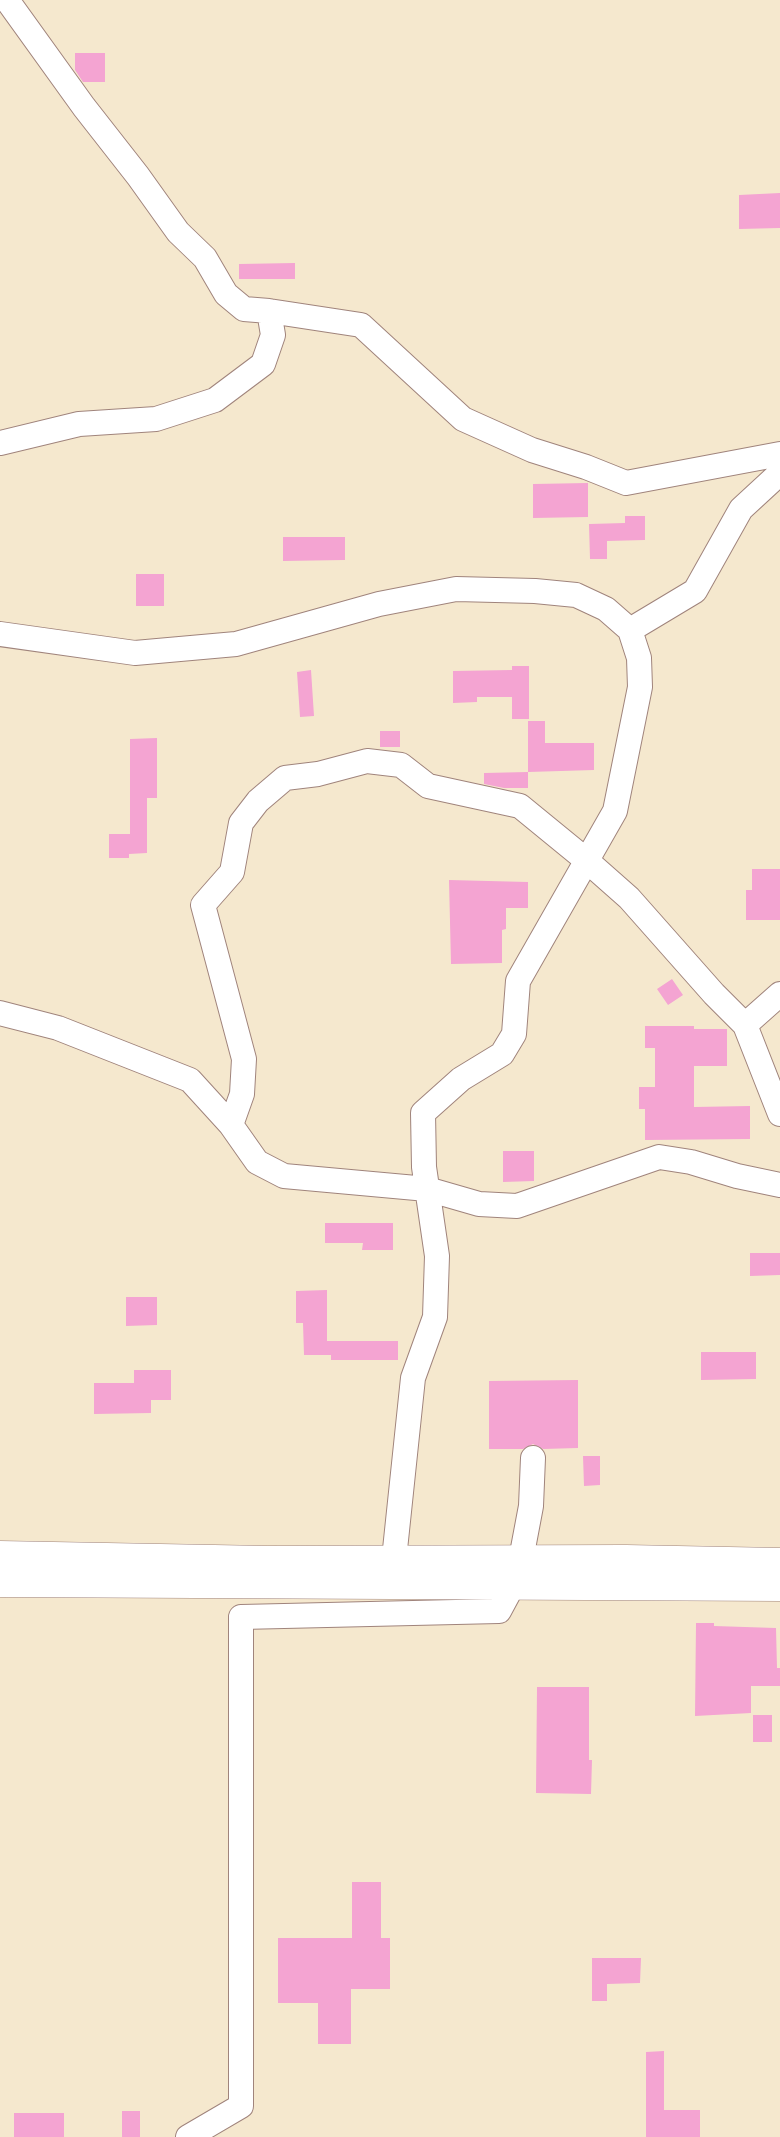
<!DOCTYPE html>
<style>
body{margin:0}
canvas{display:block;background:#f5e8ce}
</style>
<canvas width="780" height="2137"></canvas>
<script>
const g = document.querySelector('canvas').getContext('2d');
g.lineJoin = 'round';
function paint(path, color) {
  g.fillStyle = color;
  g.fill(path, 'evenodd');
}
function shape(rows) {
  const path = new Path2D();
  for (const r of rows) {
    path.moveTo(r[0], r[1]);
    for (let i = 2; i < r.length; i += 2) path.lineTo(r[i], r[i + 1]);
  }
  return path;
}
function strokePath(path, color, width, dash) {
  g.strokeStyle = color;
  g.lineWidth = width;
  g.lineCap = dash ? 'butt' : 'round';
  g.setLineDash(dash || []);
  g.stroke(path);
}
paint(shape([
 [75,53,105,53,105,82,83,82,75,70],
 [780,193,780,228,739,229,739,195],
 [295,263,295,279,239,279,239,264],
 [588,483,588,517,533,518,533,484],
 [625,516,645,516,645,540,607,541,607,559,590,559,589,524,625,523],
 [283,537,345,537,345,560,283,561],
 [136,574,164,574,164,606,136,606],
 [512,666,529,666,529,719,512,719,512,697,477,697,477,702,453,703,453,671,512,670],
 [311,670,314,716,300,717,297,672],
 [528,721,545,721,545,743,594,743,594,770,528,772],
 [380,731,400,731,400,747,380,747],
 [157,738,157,798,147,798,147,853,129,854,129,858,109,858,109,834,130,834,130,739],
 [528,772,528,788,504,788,484,784,484,773],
 [752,869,780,869,780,920,746,920,746,890,752,890],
 [449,880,528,882,528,908,506,908,506,929,502,930,502,963,451,964],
 [672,979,683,995,668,1005,657,989],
 [645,1026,694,1026,694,1029,727,1029,727,1066,694,1066,694,1107,750,1106,750,1139,645,1140,645,1109,639,1109,639,1087,655,1087,655,1048,645,1048],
 [503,1151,534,1151,534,1181,503,1182],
 [325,1223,393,1223,393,1250,362,1250,363,1243,325,1243],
 [750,1253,780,1253,780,1275,750,1276],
 [327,1290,327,1341,398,1341,398,1360,331,1360,331,1355,304,1355,303,1323,296,1323,296,1291],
 [126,1297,157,1297,157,1325,126,1326],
 [701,1352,756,1352,756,1379,701,1380],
 [134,1370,171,1370,171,1400,151,1400,151,1413,94,1414,94,1383,134,1383],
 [578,1380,578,1448,543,1449,533,1444,523,1449,489,1449,489,1381],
 [583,1456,600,1456,600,1485,584,1486],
 [696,1623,714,1623,714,1626,776,1628,777,1668,780,1668,780,1686,751,1686,751,1713,695,1716],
 [537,1687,589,1687,589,1760,592,1760,591,1794,536,1793],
 [753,1715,772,1715,772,1742,753,1742],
 [352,1882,381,1882,381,1938,390,1938,390,1989,351,1989,351,2044,318,2044,318,2003,278,2003,278,1938,352,1938],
 [592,1958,641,1958,640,1983,607,1984,607,2001,592,2001],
 [664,2051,664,2110,700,2110,700,2137,646,2137,646,2052],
 [122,2111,140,2111,140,2137,122,2137],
 [14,2113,64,2113,64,2137,14,2137]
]), '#f4a4d2');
const minor = shape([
 [7,0,84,107,138,176,178,232,205,258,226,294,244,309,269,311,361,325,463,419,532,450,586,467,626,483,780,454],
 [0,443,79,424,156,419,215,400,263,364,273,335,269,311],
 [630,630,695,591,741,509,780,473],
 [0,634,135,653,236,644,379,604,456,589,535,591,576,595,606,609,630,630,639,658,640,687,615,811,518,981,514,1034,502,1054,461,1079,423,1113,424,1167,437,1256,435,1317,413,1378,394,1559],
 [0,1013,58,1028,190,1080,231,1125,257,1162,284,1176,427,1189,479,1204,517,1206,659,1157,691,1162,737,1176,780,1185],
 [745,1025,780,994],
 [231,1125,242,1094,244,1059,203,905,232,872,241,823,258,801,285,778,318,774,367,761,401,765,428,786,520,806,586,860,629,898,714,994,745,1025,780,1114],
 [526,1576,521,1559,531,1506,533,1458],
 [188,2137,241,2106,241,1617,499,1611,513,1585]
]);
const major = shape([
 [0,1555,267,1560,626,1559,780,1562],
 [0,1583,780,1587]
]);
strokePath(minor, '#a0847c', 26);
strokePath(major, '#a0847c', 29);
strokePath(minor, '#fff', 24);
strokePath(major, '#fff', 28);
</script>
